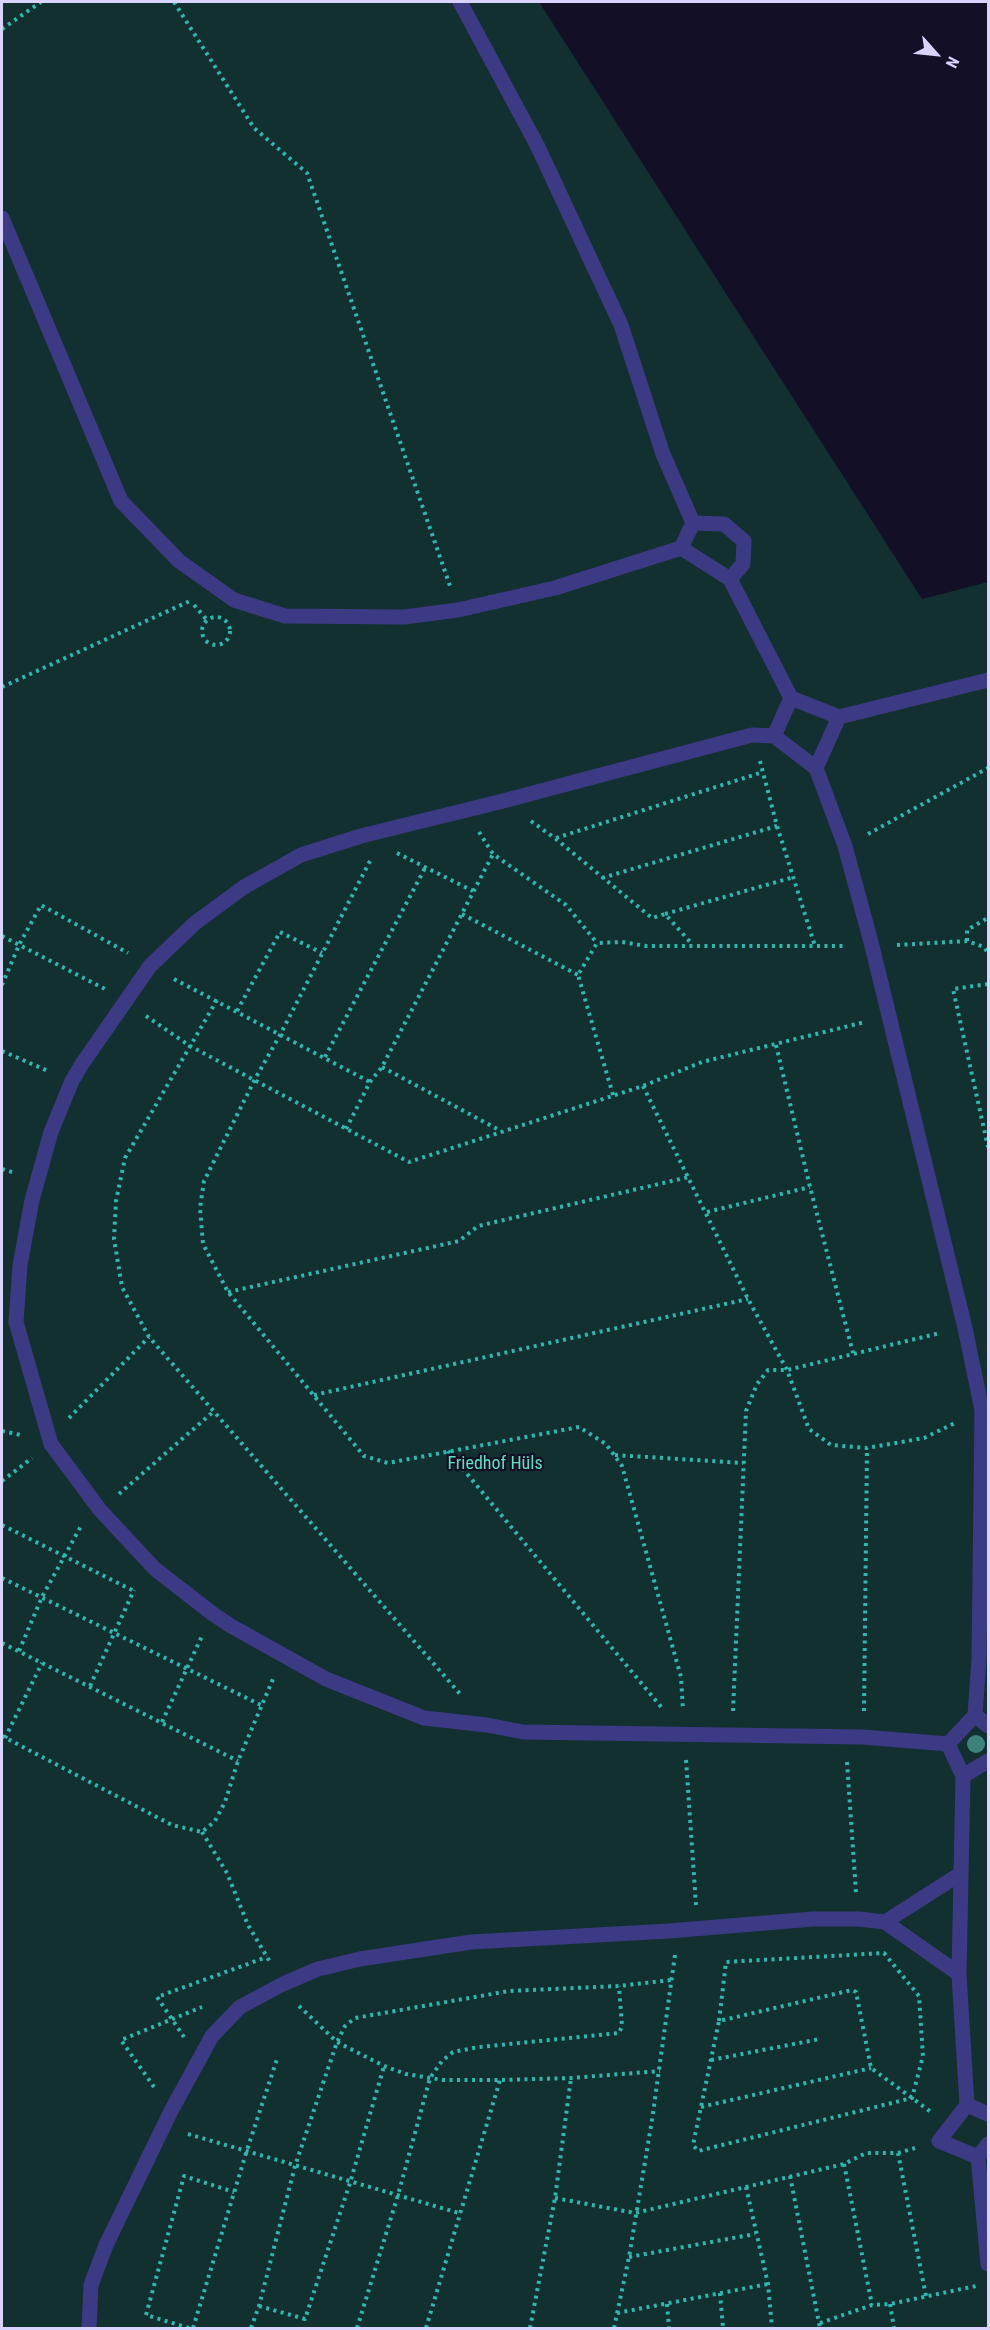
<!DOCTYPE html>
<meta charset="utf-8">
<style>
body{margin:0}
#map{position:relative;width:990px;height:2330px;overflow:hidden;background:#130f26;font-family:"Roboto Condensed",sans-serif}
canvas{display:block}
.frame{position:absolute;inset:0;border:3px solid #d9d4ff;pointer-events:none}
.north{position:absolute;left:906px;top:24px;width:60px;height:60px;-webkit-text-stroke:4px #130f26;paint-order:stroke;rotate:117deg;font-size:16px;font-weight:700;line-height:24px;text-align:center;color:#d9d4ff}
.north::after{content:'';display:block;margin:auto;width:21px;height:27px;background:#d9d4ff;clip-path:polygon(50% 0,100% 100%,50% 72%,0 100%)}
</style>
<div id="map">
<canvas width="990" height="2330"></canvas>
<div class="frame"></div>
<div class="north">N</div>
</div>
<script>
const g = document.querySelector('canvas').getContext('2d');
g.lineJoin = 'round';
function paint(path, color) {
  g.fillStyle = color;
  g.fill(path, 'evenodd');
}
function shape(rows) {
  const path = new Path2D();
  for (const r of rows) {
    if (r.length === 3) {
      path.moveTo(r[0] + r[2], r[1]);
      path.arc(r[0], r[1], r[2], 0, 2 * Math.PI);
      continue;
    }
    path.moveTo(r[0], r[1]);
    for (let i = 2; i < r.length; i += 2) path.lineTo(r[i], r[i + 1]);
  }
  return path;
}
function strokePath(path, color, width, dash) {
  g.strokeStyle = color;
  g.lineWidth = width;
  g.lineCap = dash ? 'butt' : 'round';
  g.setLineDash(dash || []);
  g.stroke(path);
}
function write(font, color, halo, rows, align = 'center') {
  g.font = font + ' "Roboto Condensed",sans-serif';
  g.lineWidth = 4.5;
  g.setLineDash([]);
  g.textBaseline = 'middle';
  g.strokeStyle = halo;
  g.fillStyle = color;
  for (const [text, x, y, turn = 0] of rows) {
    g.save();
    g.translate(x, y);
    g.rotate((+turn || 0) * Math.PI / 180);
    g.textAlign = isNaN(turn) ? turn : align;
    if (halo) g.strokeText(text, 0, 0);
    g.fillText(text, 0, 0);
    g.restore();
  }
}
paint(shape([
 [2,2,539,2,922,599,988,582,988,2328,2,2328]
]), '#12302f');
strokePath(shape([
 [174,2,254,128,307,173,450,586],
 [2,29,41,2],
 [194,605,207,620],
 [216,631,14],
 [2,687,192,600],
 [760,761,777,826,815,946],
 [531,821,556,839,652,918,665,914,692,944],
 [479,832,493,854,566,905,597,943],
 [868,834,988,768],
 [556,838,763,772],
 [397,853,473,891],
 [370,861,280,1035,255,1079,204,1181,200,1208,203,1244,228,1292,364,1456,388,1463,579,1427,606,1444,622,1466,681,1677,683,1710],
 [602,878,777,826],
 [462,914,578,975],
 [665,914,794,877],
 [2,936,105,989],
 [967,941,967,930,988,918],
 [897,945,967,941,984,947,988,953],
 [174,979,370,1082],
 [988,984,953,989,988,1147],
 [2,985,19,945,41,905,128,953],
 [217,1000,125,1158,116,1201,114,1239,122,1287,149,1337,461,1695],
 [237,1011,280,932,322,953],
 [146,1016,190,1046,409,1162,643,1086,702,1062,865,1022],
 [776,1045,810,1187,853,1353],
 [2,1051,48,1071],
 [325,1057,425,868],
 [382,1067,501,1131],
 [643,1086,748,1299,787,1370,809,1429,831,1445,867,1448,924,1438,957,1422],
 [613,1095,578,975,597,943,622,942,646,946,845,946],
 [346,1129,370,1082,382,1067,493,854],
 [2,1169,15,1173],
 [707,1212,810,1187],
 [228,1292,459,1241,478,1226,689,1177],
 [314,1395,748,1299],
 [69,1418,149,1337],
 [2,1431,21,1435],
 [448,1451,662,1708],
 [615,1455,743,1463],
 [2,1481,32,1458],
 [119,1494,213,1412],
 [2,1525,134,1591],
 [2,1578,261,1705],
 [2,1643,238,1761],
 [19,1651,42,1597,81,1526],
 [90,1686,134,1590],
 [733,1711,746,1411,757,1384,768,1370,787,1370,940,1333],
 [864,1711,867,1448],
 [162,1722,202,1636],
 [2,1736,172,1825,202,1832,215,1821,225,1802,238,1761,273,1679],
 [5,1738,42,1663],
 [686,1760,696,1905],
 [847,1762,856,1893],
 [202,1832,227,1873,248,1925,270,1962],
 [299,2006,337,2042,384,2066,406,2074,443,2080,500,2080,571,2078,660,2071],
 [719,2021,726,1962,884,1953,919,1996,923,2056,912,2098,698,2151,693,2145,719,2021,852,1990,856,1992,871,2068,912,2098,931,2112],
 [184,2037,157,1997,267,1957],
 [711,2060,820,2039],
 [154,2087,121,2040,202,2007],
 [701,2107,871,2068],
 [188,2134,459,2213],
 [898,2153,926,2296],
 [844,2164,872,2305],
 [790,2176,820,2328],
 [746,2187,768,2284,772,2328],
 [555,2198,635,2213,844,2164,866,2153,898,2153,915,2148],
 [629,2257,755,2234],
 [720,2293,723,2328],
 [667,2304,669,2328],
 [890,2304,894,2328],
 [259,2306,305,2319,350,2183,384,2066],
 [617,2313,768,2284],
 [820,2323,872,2305,890,2304,976,2286],
 [189,2328,146,2315,184,2176,234,2192],
 [193,2328,247,2150,278,2056],
 [251,2328,259,2306,295,2166,337,2042,345,2026,355,2018,509,1991,619,1986,671,1980],
 [357,2328,398,2195,430,2078,442,2061,453,2052,479,2047,619,2033,622,2026,619,1986],
 [426,2328,500,2080],
 [530,2328,555,2198,571,2078],
 [614,2328,629,2257,652,2120,675,1955]
]), '#2fb8b0', 4, [3, 4.5]);
strokePath(shape([
 [460,2,537,145,621,325,663,454,693,523,681,548,730,579,791,698,774,736,816,768,845,846,872,946,965,1328,982,1410,979,1659,975,1715,948,1744,963,1776,959,1974,967,2105,939,2141,978,2157,988,2264],
 [2,218,121,501,179,561,234,600,285,616,404,617,458,610,555,588,681,548],
 [693,523,724,524,744,541,743,564,730,579],
 [791,698,839,717,988,680],
 [774,736,752,735,503,801,361,836,301,855,244,887,195,923,150,966,82,1064,72,1081,51,1132,32,1200,20,1265,16,1322,51,1444,100,1510,155,1569,213,1614,231,1626,326,1679,424,1718,487,1725,523,1732,863,1737,948,1744],
 [816,768,839,717],
 [975,1715,988,1726],
 [963,1776,988,1761],
 [885,1922,960,1874],
 [967,2105,988,2114],
 [978,2157,988,2144],
 [89,2328,91,2285,106,2245,171,2111,212,2036,240,2007,283,1984,318,1969,360,1959,471,1942,669,1931,813,1919,858,1919,885,1922,959,1974]
]), '#3d3a85', 15);
g.fillStyle = '#3d827b';
for (const [x, y] of [
 [976,1744]
]) {
  g.beginPath();
  g.arc(x, y, 9, 0, 2 * Math.PI);
  g.fill();
}
write('18px', '#5fe0c0', '#130f26', [
 ["Friedhof Hüls",495,1464]
]);
</script>
